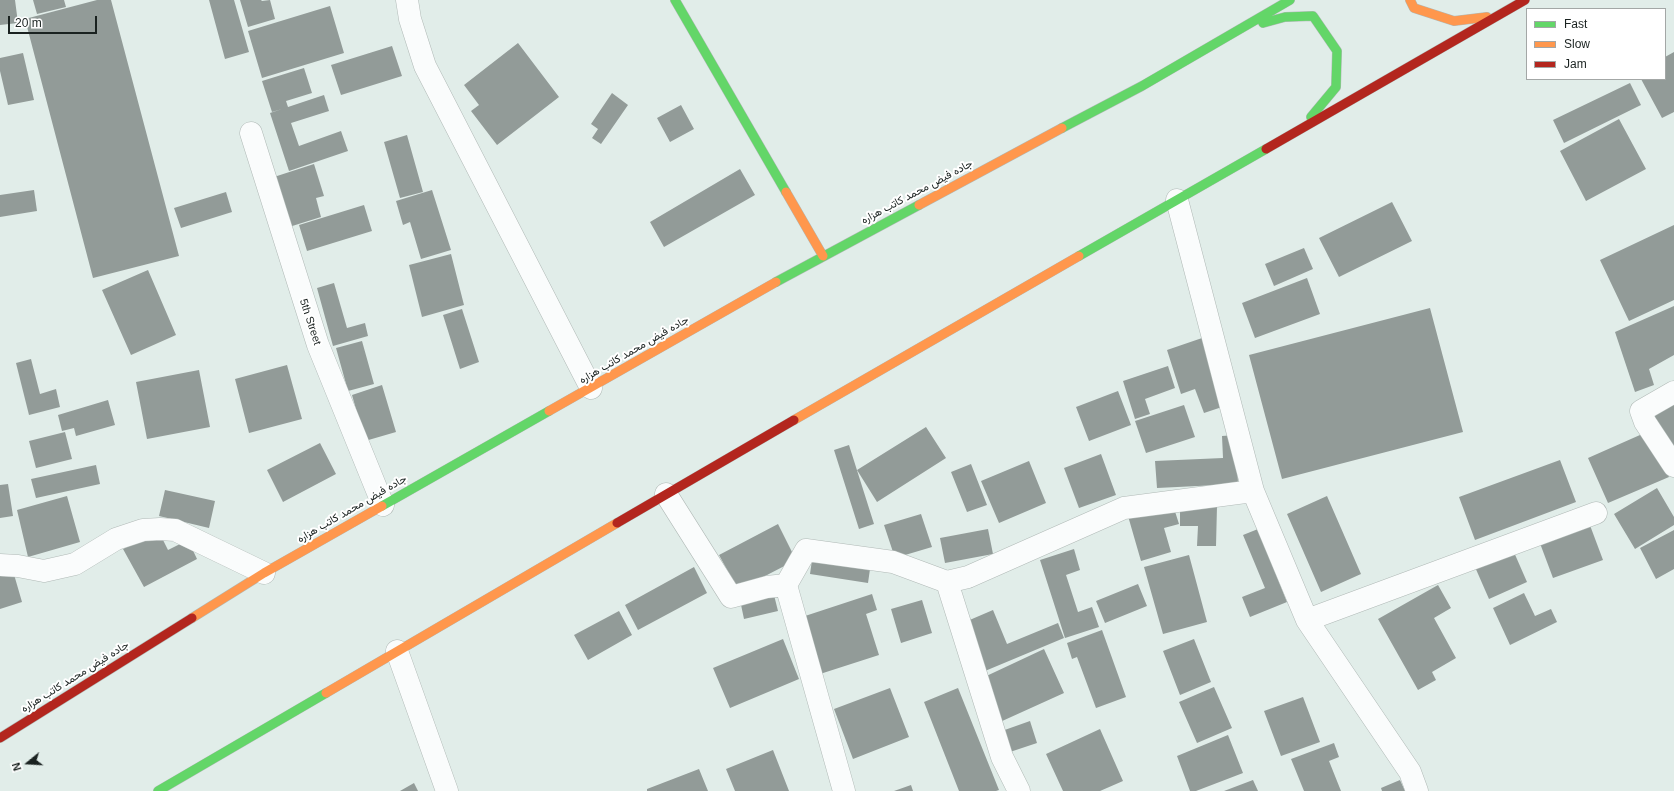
<!DOCTYPE html>
<meta charset="utf-8">
<style>
body{margin:0}
#map{position:relative;width:1674px;height:791px;overflow:hidden;background:#e1ede9;font-family:Helvetica,sans-serif}
canvas{display:block}
.legend{position:absolute;left:1526px;top:8px;width:140px;height:72px;box-sizing:border-box;background:#fff;border:1px solid #a3a7a6;margin:0;padding:5px 7px;list-style:none;font-size:12px;color:#1a2220}
.legend li{display:flex;align-items:center;gap:8px;height:20px}
.legend b{width:20px;border:1px solid #a3a7a6}
.north{position:absolute;left:8px;top:743px;width:40px;height:40px;-webkit-text-stroke:3px #fff;paint-order:stroke;rotate:252deg;font-size:11px;font-weight:700;line-height:16px;text-align:center;color:#1a2220}
.north::after{content:'';display:block;margin:auto;width:14px;height:18px;background:#1a2220;clip-path:polygon(50% 0,100% 100%,50% 72%,0 100%)}
.scale{position:absolute;left:8px;top:16px;width:89px;height:18px;box-sizing:border-box;border:2px solid #1a2220;border-top:0;padding-left:5px;font-size:12px;line-height:14px;white-space:nowrap;color:#1a2220;-webkit-text-stroke:3px #fff;paint-order:stroke}
</style>
<div id="map">
<canvas width="1674" height="791"></canvas>
<ul class="legend">
<li><b style="height:5px;background:#63d668"></b>Fast</li>
<li><b style="height:5px;background:#ff974d"></b>Slow</li>
<li><b style="height:5px;background:#b3261e"></b>Jam</li>
</ul>
<div class="north">N</div>
<div class="scale">20 m</div>
</div>
<script>
const g = document.querySelector('canvas').getContext('2d');
g.lineJoin = 'round';
function paint(path, color) {
  g.fillStyle = color;
  g.fill(path, 'evenodd');
}
function shape(rows) {
  const path = new Path2D();
  for (const r of rows) {
    path.moveTo(r[0], r[1]);
    for (let i = 2; i < r.length; i += 2) path.lineTo(r[i], r[i + 1]);
  }
  return path;
}
function strokePath(path, color, width, dash) {
  g.strokeStyle = color;
  g.lineWidth = width;
  g.lineCap = dash ? 'butt' : 'round';
  g.setLineDash(dash || []);
  g.stroke(path);
}
function write(font, color, halo, rows, align = 'center') {
  g.font = font + ' Helvetica,Vazirmatn,sans-serif';
  g.lineWidth = 4;
  g.setLineDash([]);
  g.textBaseline = 'middle';
  g.strokeStyle = halo;
  g.fillStyle = color;
  for (const [text, x, y, turn = 0] of rows) {
    g.save();
    g.translate(x, y);
    g.rotate((+turn || 0) * Math.PI / 180);
    g.textAlign = isNaN(turn) ? turn : align;
    if (halo) g.strokeText(text, 0, 0);
    g.fillText(text, 0, 0);
    g.restore();
  }
}
paint(shape([
 [0,0,15,0,18,23,0,25],
 [33,0,64,0,66,7,37,14],
 [97,0,111,0,179,256,93,278,25,19],
 [209,0,234,0,249,52,225,59],
 [240,0,261,0,262,1,270,0,275,19,248,27],
 [330,6,344,53,262,78,248,31],
 [518,43,559,97,497,145,471,111,479,105,464,85],
 [392,46,402,76,341,95,331,65],
 [1674,52,1674,112,1662,118,1641,79,1665,79,1665,57],
 [23,53,34,100,8,105,0,71,0,58],
 [304,68,312,93,286,101,288,107,324,95,329,111,291,123,299,146,341,131,348,151,289,171,270,113,282,109,272,112,262,81],
 [1630,83,1641,105,1564,143,1553,120],
 [612,93,628,105,601,144,592,138,598,129,591,124],
 [681,105,694,129,670,142,657,118],
 [1619,119,1646,169,1586,201,1560,151],
 [407,135,423,192,400,198,384,142],
 [314,164,324,196,316,198,321,217,289,227,274,177],
 [740,169,755,195,664,247,650,222],
 [34,190,37,211,0,217,0,195],
 [432,190,451,250,421,259,410,222,403,225,396,201],
 [226,192,232,212,181,228,174,208],
 [1392,202,1412,241,1339,277,1319,238],
 [364,205,372,231,307,251,299,225],
 [1674,225,1674,300,1629,321,1600,260],
 [1304,248,1313,269,1274,286,1265,264],
 [451,254,464,305,422,317,409,265],
 [148,270,176,335,131,355,102,290],
 [1307,278,1320,314,1255,338,1242,303],
 [334,283,347,328,365,323,368,336,333,346,317,288],
 [1674,306,1674,355,1649,369,1654,385,1635,392,1615,332],
 [1430,308,1463,432,1282,479,1249,355],
 [462,309,479,362,460,369,443,315],
 [1205,337,1228,405,1204,413,1195,389,1181,394,1167,350],
 [362,341,374,384,348,391,336,348],
 [31,359,40,394,56,389,60,407,29,415,16,363],
 [287,365,302,419,249,433,235,379],
 [1168,366,1175,388,1145,399,1150,414,1135,419,1123,381],
 [199,370,210,427,147,439,136,382],
 [382,385,396,432,365,441,352,395],
 [1118,391,1131,425,1089,441,1076,407],
 [108,400,115,425,76,436,74,428,62,431,58,415],
 [1674,402,1674,445,1669,449,1648,415],
 [1184,405,1195,437,1146,453,1135,421],
 [926,427,946,458,877,502,857,470],
 [1649,431,1669,477,1608,503,1588,458],
 [65,432,72,459,36,468,29,441],
 [1236,435,1238,484,1157,488,1155,461,1223,458,1222,436],
 [320,443,336,474,283,502,267,470],
 [849,445,874,524,859,529,834,450],
 [1101,454,1116,495,1079,508,1064,468],
 [1560,460,1576,502,1475,540,1459,497],
 [1029,461,1046,503,999,523,981,481],
 [971,464,987,505,967,512,951,472],
 [96,465,100,484,36,498,31,479],
 [8,484,13,516,0,518,0,485],
 [1657,488,1674,517,1674,525,1635,549,1614,514],
 [165,490,215,501,209,528,159,516],
 [67,496,80,542,28,557,17,510],
 [1327,496,1361,574,1321,592,1287,514],
 [1172,502,1179,524,1164,528,1171,552,1141,561,1128,516],
 [1180,505,1217,506,1216,546,1197,546,1198,526,1180,526],
 [921,514,932,547,895,558,884,525],
 [1588,520,1603,560,1553,578,1538,538],
 [778,524,796,560,738,590,719,555],
 [988,529,993,554,945,563,940,538],
 [1258,529,1287,602,1250,617,1242,597,1265,588,1243,535],
 [158,530,168,550,188,540,197,559,144,587,123,549],
 [1674,530,1674,569,1656,579,1640,548],
 [1074,549,1080,570,1066,575,1078,612,1092,607,1099,627,1065,638,1040,560],
 [1513,550,1527,582,1489,599,1475,567],
 [813,553,871,562,868,583,810,574],
 [1189,555,1207,622,1163,634,1144,567],
 [694,567,707,593,638,630,625,605],
 [13,571,22,602,0,609,0,575],
 [1138,584,1147,606,1105,623,1096,601],
 [1438,585,1451,608,1434,618,1456,658,1432,672,1436,680,1418,690,1378,619],
 [773,591,778,611,744,619,740,600],
 [1524,593,1535,616,1551,609,1557,622,1510,645,1493,608],
 [872,594,877,610,866,614,879,655,820,674,802,617],
 [922,600,932,633,901,643,891,609],
 [993,610,1007,644,1058,623,1064,638,985,671,965,622],
 [619,611,632,635,588,660,574,635],
 [1102,630,1126,697,1096,708,1077,657,1072,659,1067,643],
 [783,639,799,679,730,708,713,668],
 [1194,639,1211,682,1180,695,1163,651],
 [1044,649,1064,693,1000,722,980,679],
 [1214,687,1232,728,1197,743,1179,702],
 [890,688,909,737,853,759,834,709],
 [958,688,999,790,996,791,959,791,924,702],
 [1303,697,1320,742,1281,756,1264,711],
 [1030,721,1037,743,1007,753,999,732],
 [1100,729,1123,781,1100,791,1063,791,1046,754],
 [1228,735,1243,773,1196,791,1190,791,1177,756],
 [1334,743,1339,757,1329,761,1341,791,1304,791,1291,759],
 [773,750,789,791,735,791,726,769],
 [699,769,708,791,647,791,647,789],
 [1253,780,1258,791,1224,791],
 [1400,780,1405,791,1382,791,1381,788],
 [414,783,418,791,400,791],
 [911,785,913,791,894,791]
]), '#929b98');
const street = shape([
 [407,0,410,19,425,66,591,388],
 [251,133,318,345,383,505],
 [1177,200,1253,491,1307,620,1410,772,1417,791],
 [1674,392,1641,411,1645,422,1674,466],
 [666,494,731,597,767,587,786,585,806,550,893,562,947,582,968,577,1124,508,1253,491],
 [0,565,18,566,44,571,75,564,116,539,143,530,160,529,175,530,264,573],
 [947,582,1002,757,1019,791],
 [786,585,844,791],
 [1307,620,1596,513],
 [397,651,447,791]
]);
const fast = shape([
 [675,0,786,192],
 [1263,23,1285,17,1313,16,1337,51,1336,87,1311,117],
 [1062,128,1142,86,1290,0],
 [1079,256,1266,149],
 [776,282,919,205],
 [382,506,549,411],
 [158,791,326,693]
]);
const slow = shape([
 [1410,0,1414,8,1454,21,1487,17],
 [786,192,823,256],
 [919,205,1062,128],
 [549,411,776,282],
 [794,420,1079,256],
 [192,618,264,573,382,506],
 [326,693,617,523]
]);
const jam = shape([
 [1266,149,1525,0],
 [617,523,794,420],
 [0,738,192,618]
]);
strokePath(street, '#b0b9b6', 23);
strokePath(fast, '#b0b9b6', 10);
strokePath(slow, '#b0b9b6', 10);
strokePath(jam, '#b0b9b6', 10);
strokePath(street, '#fafcfc', 22);
strokePath(fast, '#63d668', 9);
strokePath(slow, '#ff974d', 9);
strokePath(jam, '#b3261e', 9);
write('11px', '#1a2220', '#fff', [
 ["جاده فیض محمد کاتب هزاره",917,192,-28],
 ["5th Street",310,322,72],
 ["جاده فیض محمد کاتب هزاره",634,350,-30],
 ["جاده فیض محمد کاتب هزاره",352,509,-30],
 ["جاده فیض محمد کاتب هزاره",75,677,-32]
]);
</script>
